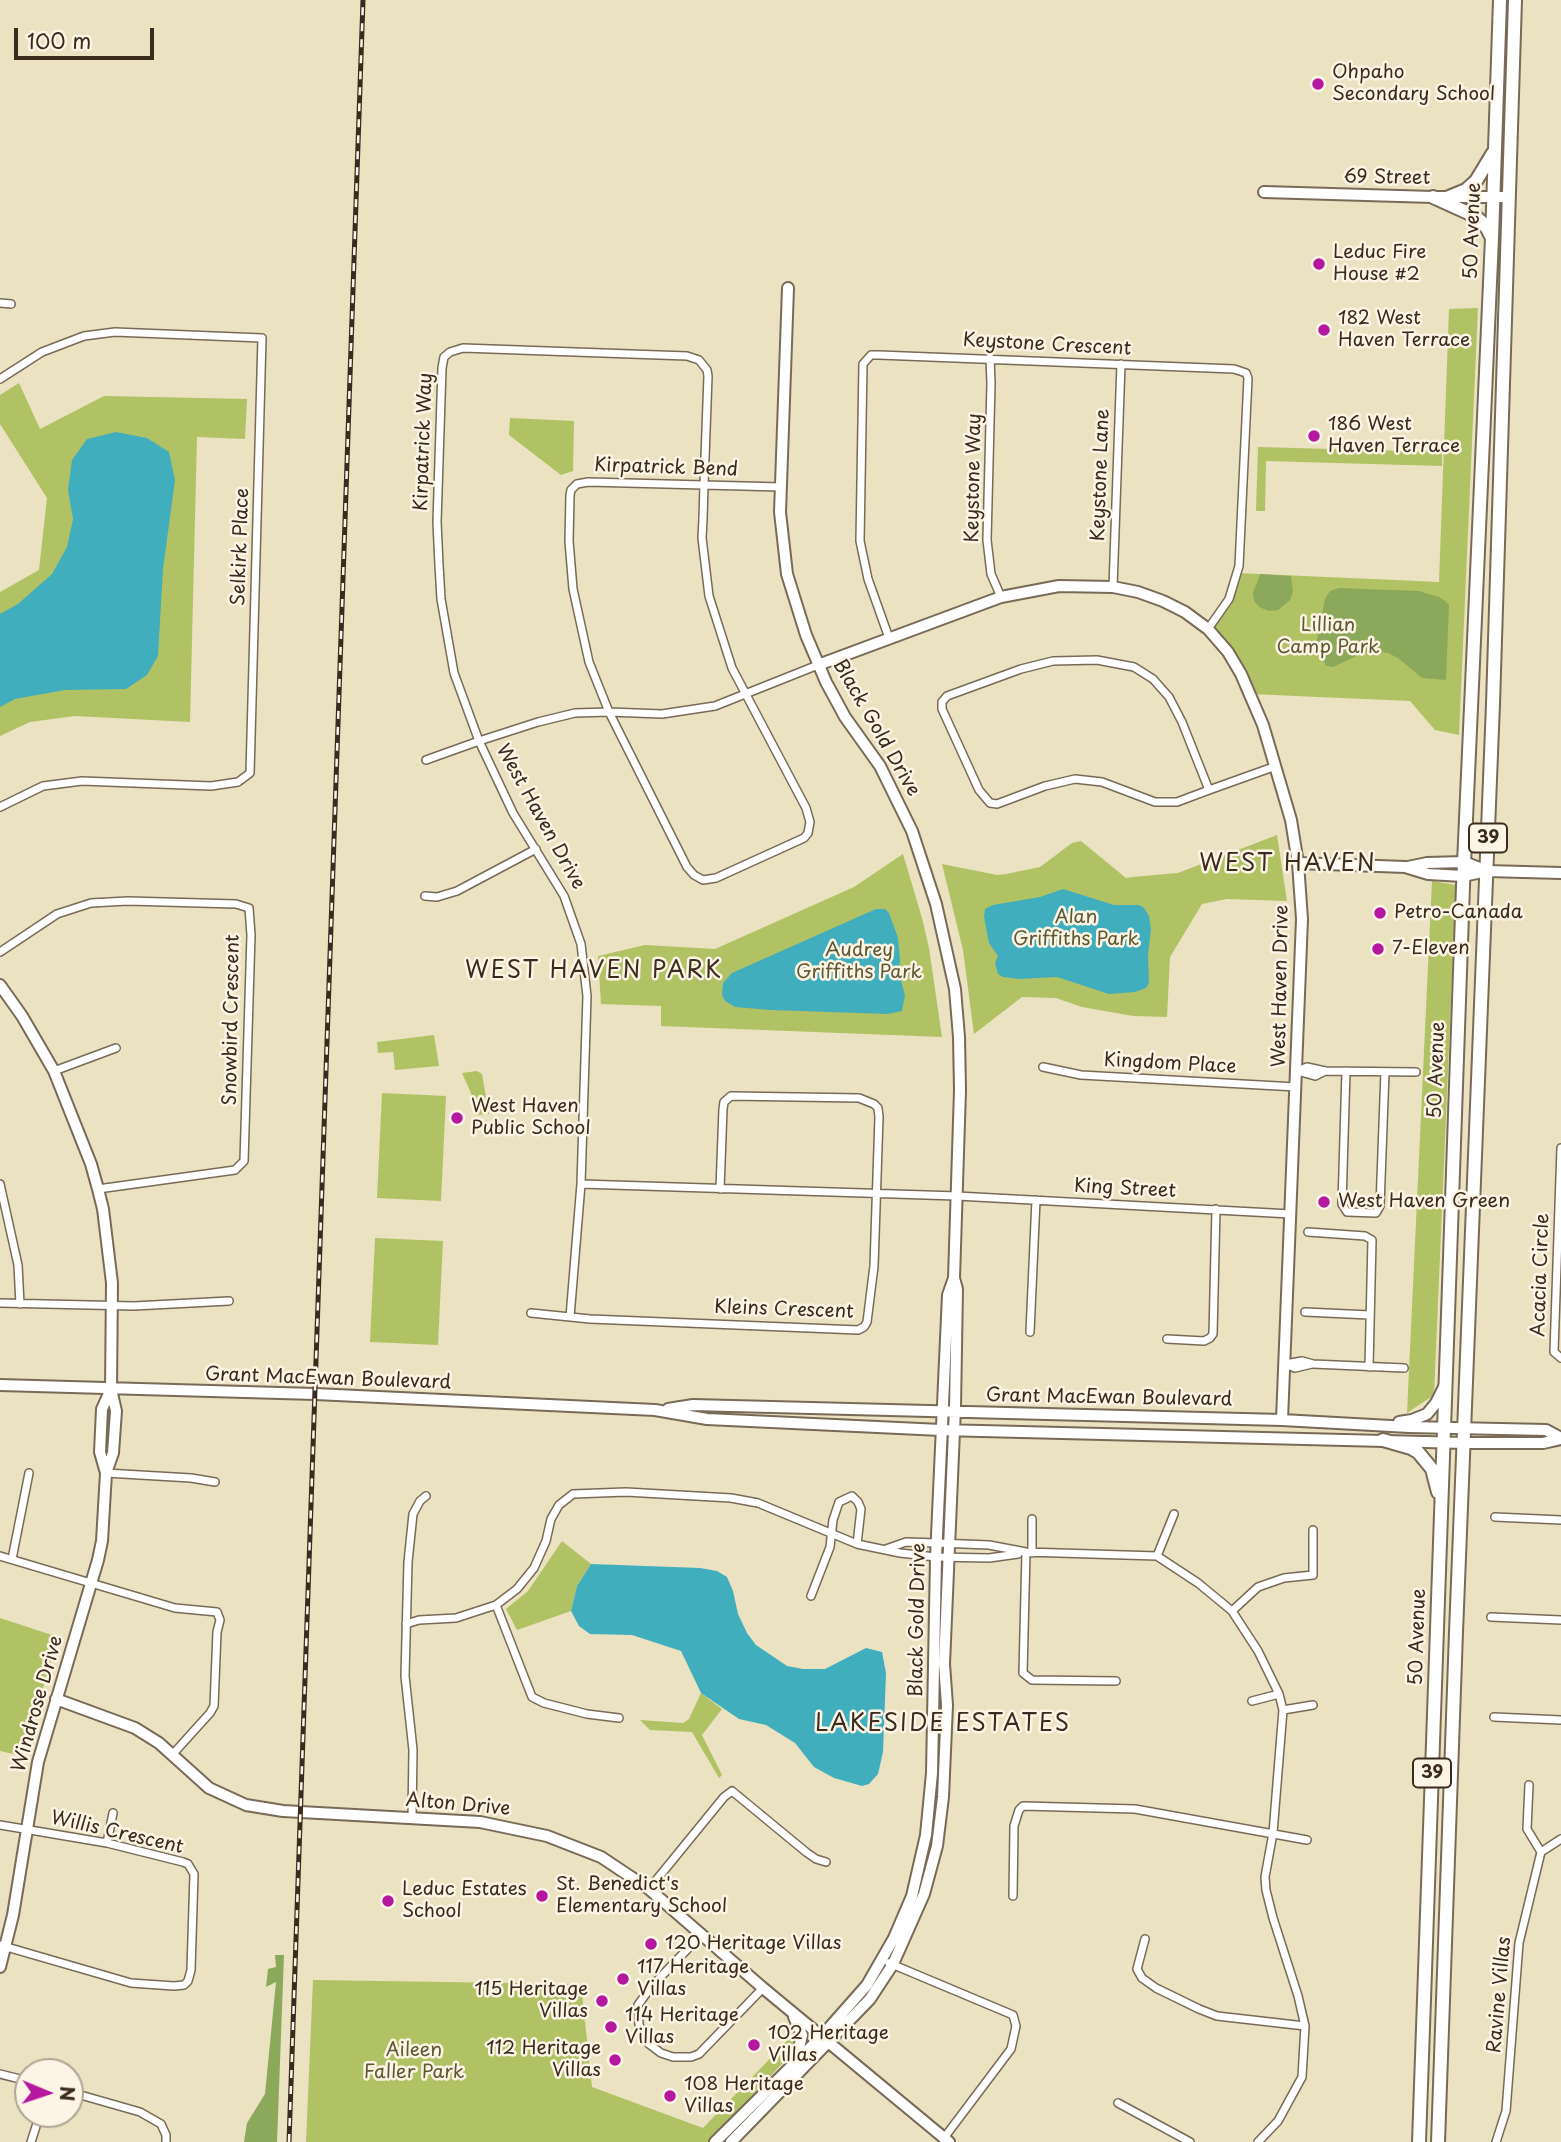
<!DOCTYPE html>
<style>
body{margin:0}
#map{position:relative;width:1561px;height:2142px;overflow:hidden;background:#eae2c0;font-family:"Playpen Sans",sans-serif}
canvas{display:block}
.north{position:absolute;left:14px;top:2058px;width:70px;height:70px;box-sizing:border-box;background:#fcf5e5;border:2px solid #afa495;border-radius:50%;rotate:92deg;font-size:19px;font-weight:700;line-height:28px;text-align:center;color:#3b2a1e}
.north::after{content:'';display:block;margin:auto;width:24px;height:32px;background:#b5179e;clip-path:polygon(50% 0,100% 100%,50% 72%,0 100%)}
.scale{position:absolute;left:14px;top:28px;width:140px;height:32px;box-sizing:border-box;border:4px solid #3b2a1e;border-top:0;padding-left:9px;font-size:21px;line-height:24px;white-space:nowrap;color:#3b2a1e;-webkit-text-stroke:5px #fcf5e5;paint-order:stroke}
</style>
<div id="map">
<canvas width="1561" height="2142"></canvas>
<div class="north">N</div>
<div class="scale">100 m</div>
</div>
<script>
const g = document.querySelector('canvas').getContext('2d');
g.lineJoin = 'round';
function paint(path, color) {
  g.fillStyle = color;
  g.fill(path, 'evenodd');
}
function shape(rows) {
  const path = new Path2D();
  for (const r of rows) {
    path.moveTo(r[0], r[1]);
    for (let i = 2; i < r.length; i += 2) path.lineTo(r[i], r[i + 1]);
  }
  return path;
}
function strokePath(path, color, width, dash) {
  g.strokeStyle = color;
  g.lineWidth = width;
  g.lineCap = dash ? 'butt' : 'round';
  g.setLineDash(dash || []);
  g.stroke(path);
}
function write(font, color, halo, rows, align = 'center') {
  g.font = font + ' "Playpen Sans",sans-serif';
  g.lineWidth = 5;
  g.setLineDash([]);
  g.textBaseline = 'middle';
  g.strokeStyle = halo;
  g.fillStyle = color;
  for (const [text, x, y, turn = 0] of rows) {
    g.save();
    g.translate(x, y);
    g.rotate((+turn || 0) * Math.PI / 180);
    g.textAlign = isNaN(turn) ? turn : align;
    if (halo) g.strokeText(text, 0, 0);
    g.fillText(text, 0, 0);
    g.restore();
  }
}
paint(shape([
 [1478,308,1459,735,1435,730,1410,701,1250,694,1208,629,1237,573,1439,582,1449,309],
 [19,383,40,429,104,396,247,399,245,439,197,437,190,722,75,716,30,722,0,736,0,592,39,570,47,498,0,424,0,395],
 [510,418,574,421,573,471,561,475,509,435],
 [1258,447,1442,452,1442,466,1266,461,1265,511,1256,511],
 [1277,835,1287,901,1227,899,1202,904,1170,957,1167,1017,1133,1016,1082,1007,1056,998,1022,997,974,1034,963,950,942,864,997,875,1006,874,1040,867,1072,843,1081,841,1126,878,1132,877,1178,873],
 [903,854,922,918,929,948,942,1037,661,1026,661,1006,601,1004,598,956,645,945,715,949,854,887],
 [1432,881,1456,885,1434,1395,1407,1413],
 [434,1035,439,1066,395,1070,393,1052,378,1053,377,1042],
 [477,1071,482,1074,489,1114,475,1115,471,1093,462,1073],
 [382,1093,446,1096,441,1201,377,1198],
 [375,1238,443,1241,438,1345,370,1342],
 [562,1541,591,1564,577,1586,571,1611,517,1630,506,1609,528,1591],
 [0,1618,58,1637,23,1756,0,1751],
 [701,1693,722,1709,702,1735,722,1775,719,1778,692,1732,650,1730,640,1720,683,1723,689,1719],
 [313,1980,581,1984,592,2087,703,2128,786,2042,786,2029,796,2036,793,2052,709,2142,306,2142]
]), '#b1c265');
paint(shape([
 [1260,574,1291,576,1293,592,1290,600,1278,610,1269,611,1259,607,1254,601,1253,593],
 [1339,588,1419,591,1439,597,1445,601,1449,605,1446,680,1422,678,1398,658,1388,653,1374,651,1361,654,1333,667,1326,666,1316,645,1325,599,1330,591],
 [275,1955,284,1955,277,2142,244,2142,247,2123,265,2094,276,1982,266,1987,268,1969,276,1967]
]), '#8ca85a');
paint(shape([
 [116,432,147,438,169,452,175,480,163,569,158,656,147,675,126,689,65,690,15,699,0,707,0,614,18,604,52,574,67,547,73,519,68,490,72,460,87,439],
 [1063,889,1114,905,1139,905,1144,908,1149,916,1151,929,1148,955,1149,983,1146,988,1135,992,1109,994,1057,977,1020,979,1003,977,998,974,995,963,998,956,989,943,984,917,985,909,993,905,1040,897],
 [876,909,885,909,889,913,898,938,900,960,899,974,905,995,902,1011,888,1014,771,1010,735,1007,725,1001,722,995,723,983,732,973],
 [591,1564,700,1568,717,1571,727,1577,733,1591,738,1614,747,1633,756,1645,787,1666,803,1669,825,1669,866,1648,882,1652,886,1673,883,1752,878,1774,869,1784,862,1786,834,1778,814,1767,795,1743,766,1725,739,1719,701,1693,681,1651,632,1635,590,1634,579,1626,571,1611,577,1586]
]), '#41aebe');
const street = shape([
 [0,303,11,304],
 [990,358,991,384,987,540,991,574,1001,597],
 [0,379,42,352,84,336,115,332,262,338,250,773,238,782,211,786,82,781,43,786,0,807],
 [1113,587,1121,364],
 [889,638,868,579,860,541,863,364,871,355,879,355,1234,369,1246,373,1248,378,1239,566,1229,599,1208,629],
 [818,665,715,706,662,714,609,712,575,713,538,722,479,741,513,813,564,896,581,944,587,996,581,1184,957,1196,1291,1214],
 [426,760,479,741,454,673,441,599,439,565,437,522,442,368,444,357,450,352,463,348,687,356,699,360,707,370,708,376,704,485,703,519,702,538,709,596,732,668,806,808,810,822,808,833,804,838,716,878,703,880,694,875,687,867,609,712,589,662,573,589,569,541,570,495,571,490,577,484,588,482,704,485,781,487],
 [1209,790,1182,722,1169,697,1153,679,1134,667,1097,660,1053,661,1021,669,947,696,942,702,942,709,979,790,990,803,997,804,1045,786,1075,779,1102,782,1155,802,1177,802,1209,790,1276,766],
 [425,896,437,897,457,891,536,849],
 [0,952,57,914,91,903,128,901,236,904,249,908,251,935,244,1161,235,1170,98,1189],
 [1043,1067,1081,1075,1296,1087],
 [54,1071,116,1048],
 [1297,1071,1307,1067,1325,1071,1416,1072],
 [1297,1071,1315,1076,1325,1071],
 [1346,1071,1342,1204,1347,1212,1376,1213,1380,1206,1385,1072],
 [1561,1148,1554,1352,1561,1358],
 [0,1184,18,1265,20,1304],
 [1308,1232,1365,1236,1372,1240,1369,1367],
 [0,1303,134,1306,229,1301],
 [1305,1312,1370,1315],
 [531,1313,590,1319,858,1330,864,1327,867,1322,874,1266,879,1117,878,1108,874,1104,859,1098,731,1096,724,1102,723,1109,720,1189],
 [570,1317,581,1184],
 [1030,1332,1036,1200],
 [1167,1339,1204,1341,1210,1338,1213,1334,1216,1209],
 [1285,1364,1302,1361,1313,1364,1404,1368],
 [1285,1364,1295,1368,1312,1364],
 [106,1473,191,1478,215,1482],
 [1495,1517,1561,1520],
 [886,1549,906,1542,937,1543,989,1545,1026,1552,1157,1556,1198,1583,1232,1611,1258,1651,1279,1694,1283,1710,1273,1833,1265,1877,1266,1890,1273,1918,1298,1996,1305,2026,1302,2077,1278,2121,1258,2142],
 [1026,1552,1023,1673,1032,1680,1116,1681],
 [1032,1553,1032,1519],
 [0,1556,175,1608,217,1612,220,1620,217,1632,214,1706,210,1713,172,1755],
 [1157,1556,1174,1514],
 [12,1559,29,1473],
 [811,1596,830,1547,833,1520,839,1502,852,1496,858,1502,861,1509,857,1544],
 [496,1605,532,1697,544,1703,587,1714,619,1718],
 [1232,1611,1258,1587,1284,1578,1313,1575,1313,1530],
 [1491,1617,1561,1620],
 [406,1624,419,1620,456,1618,496,1605,517,1589,534,1568,546,1541,551,1519,559,1505,573,1494,626,1492,731,1498,758,1503,857,1544,900,1553,936,1557,989,1558,1018,1554],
 [1252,1701,1279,1694],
 [1283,1710,1313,1705],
 [1494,1717,1561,1720],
 [1529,1785,1527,1829,1541,1852],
 [412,1818,413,1750,405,1676,408,1562,413,1514,420,1501,426,1496],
 [0,1825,107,1843,183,1862,188,1864,194,1874,191,1970,188,1981,184,1985,174,1986,131,1983,0,1945],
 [107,1843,113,1813],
 [649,1889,724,1797,732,1791,806,1852,816,1859,826,1862],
 [1013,1896,1014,1826,1019,1810,1023,1806,1135,1809,1307,1840],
 [702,1934,651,1987,638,2005,639,2025,649,2044,661,2053,673,2057,691,2057,699,2054,763,1988],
 [1145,1939,1137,1969,1142,1978,1156,1988,1199,2009,1217,2016,1305,2026],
 [889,1963,1013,2015,1016,2026,1011,2049,944,2138],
 [0,2074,28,2081],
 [70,2092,140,2112,161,2124,166,2135,166,2142],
 [1118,2103,1190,2142],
 [31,2142,40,2114],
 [1496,2142,1506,2111,1519,1943,1541,1852,1561,1839]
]);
const secondary = shape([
 [1264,192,1433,197,1509,197],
 [818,665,1001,597,1059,586,1113,587,1138,592,1163,601,1185,612,1208,629,1228,652,1241,674,1263,725,1291,820,1298,863,1302,919,1282,1420],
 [1298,863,1405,867,1428,874,1463,876,1487,871,1561,873],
 [1408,867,1427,863,1464,862,1487,871],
 [0,985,22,1016,54,1071,91,1164,98,1189,103,1209,112,1283,111,1389,116,1411,113,1453,106,1473,102,1541,98,1560,38,1762,13,1915,0,1967],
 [0,1385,315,1394,655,1410,707,1419,941,1430,1465,1443,1543,1443,1561,1439],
 [668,1409,693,1405,1282,1420,1409,1427,1546,1430,1561,1438],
 [1399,1422,1412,1420,1427,1414,1436,1403,1445,1385],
 [106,1473,100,1452,102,1409,111,1389],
 [56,1699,135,1728,159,1743,209,1788,246,1805,283,1811,480,1822,547,1836,601,1857,649,1889,763,1988,949,2142],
 [794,2017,802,2035,797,2057],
 [715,2142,822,2036,867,1985,894,1938,912,1896,926,1835,932,1773,936,1557,948,1295,954,1278],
 [731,2142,870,1999,893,1964,924,1894,937,1846,943,1797,947,1705,944,1664,955,1408,957,1289,954,1278,960,1090,959,1037,955,989,936,904,912,831,880,766,845,717,826,682,806,635,787,574,780,512,788,288]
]);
const primary = shape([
 [1433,197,1475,216,1485,225,1492,238],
 [1449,197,1466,190,1476,181,1493,153],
 [1383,1440,1411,1448,1418,1452,1432,1469,1438,1492],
 [1419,2142,1463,886,1492,238,1500,0],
 [1438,2142,1456,1632,1493,704,1515,0]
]);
strokePath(street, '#786a57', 10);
strokePath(secondary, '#786a57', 14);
strokePath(primary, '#786a57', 16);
strokePath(street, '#fff', 7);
strokePath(secondary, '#fff', 10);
strokePath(primary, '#fff', 12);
const rail = shape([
 [289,2142,363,0]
]);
strokePath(rail, '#3b2a1e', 5);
strokePath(rail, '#fcf5e5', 2.5, [8]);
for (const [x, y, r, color] of [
 [1318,84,7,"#b5179e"],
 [1319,264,7,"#b5179e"],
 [1324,330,7,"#b5179e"],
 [1314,436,7,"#b5179e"],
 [1380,913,7,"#b5179e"],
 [1378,949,7,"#b5179e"],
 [457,1118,7,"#b5179e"],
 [1324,1202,7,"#b5179e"],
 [542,1896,7,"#b5179e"],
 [388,1901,7,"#b5179e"],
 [651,1944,7,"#b5179e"],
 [623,1979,7,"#b5179e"],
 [602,2001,7,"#b5179e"],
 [611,2027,7,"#b5179e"],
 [754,2045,7,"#b5179e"],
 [615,2060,7,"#b5179e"],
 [670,2096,7,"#b5179e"]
]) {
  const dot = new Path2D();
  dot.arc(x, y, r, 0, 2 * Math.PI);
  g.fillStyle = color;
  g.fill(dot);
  strokePath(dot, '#fcf5e5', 2.5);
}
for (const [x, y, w] of [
 [1488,838,38],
 [1432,1773,38]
]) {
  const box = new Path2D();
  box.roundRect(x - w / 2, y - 14.5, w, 29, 5);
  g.fillStyle = '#fcf5e5';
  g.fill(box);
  strokePath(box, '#3b2a1e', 2);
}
write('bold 18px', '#3b2a1e', null, [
 ["39",1488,838],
 ["39",1432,1773]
]);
write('19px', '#3b2a1e', '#fcf5e5', [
 ["Ohpaho",1332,73],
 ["Secondary School",1332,95],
 ["Leduc Fire",1333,253],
 ["House #2",1333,275],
 ["182 West",1338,319],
 ["Haven Terrace",1338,341],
 ["186 West",1328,425],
 ["Haven Terrace",1328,447],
 ["Petro-Canada",1394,913],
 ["7-Eleven",1392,949],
 ["West Haven",471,1107],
 ["Public School",471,1129],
 ["West Haven Green",1338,1202],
 ["St. Benedict's",556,1885],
 ["Elementary School",556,1907],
 ["Leduc Estates",402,1890],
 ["School",402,1912],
 ["120 Heritage Villas",665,1944],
 ["117 Heritage",637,1968],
 ["Villas",637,1990],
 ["115 Heritage",588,1990,"right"],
 ["Villas",588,2012,"right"],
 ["114 Heritage",625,2016],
 ["Villas",625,2038],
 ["102 Heritage",768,2034],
 ["Villas",768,2056],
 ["112 Heritage",601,2049,"right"],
 ["Villas",601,2071,"right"],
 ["108 Heritage",684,2085],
 ["Villas",684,2107]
], 'left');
write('19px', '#3b2a1e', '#fcf5e5', [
 ["69 Street",1387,178,1],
 ["50 Avenue",1473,231,-88],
 ["Keystone Crescent",1047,345,3],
 ["Kirpatrick Way",424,442,-88],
 ["Kirpatrick Bend",666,468,2],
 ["Keystone Lane",1101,475,-88],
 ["Keystone Way",974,478,-89],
 ["Selkirk Place",241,547,-88],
 ["Black Gold Drive",876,728,60],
 ["West Haven Drive",540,817,61],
 ["West Haven Drive",1281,986,-89],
 ["Snowbird Crescent",232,1020,-89],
 ["Kingdom Place",1170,1064,3],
 ["50 Avenue",1437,1070,-88],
 ["King Street",1125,1189,3],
 ["Acacia Circle",1541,1275,-88],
 ["Kleins Crescent",784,1310,2],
 ["Grant MacEwan Boulevard",328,1379,2],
 ["Grant MacEwan Boulevard",1109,1398,1],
 ["Black Gold Drive",918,1620,-89],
 ["50 Avenue",1418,1637,-88],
 ["Windrose Drive",38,1704,-74],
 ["Alton Drive",458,1805,5],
 ["Willis Crescent",117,1833,13],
 ["Ravine Villas",1500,1995,-85]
]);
write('19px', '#5e5833', '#fcf5e5', [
 ["Lillian",1328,626],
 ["Camp Park",1328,648],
 ["Alan",1076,918],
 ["Griffiths Park",1076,940],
 ["Audrey",859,951],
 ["Griffiths Park",859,973],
 ["Aileen",414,2051],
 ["Faller Park",414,2073]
]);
g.letterSpacing = '2px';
write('23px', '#3b2a1e', '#fcf5e5', [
 ["WEST HAVEN",1288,865],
 ["WEST HAVEN PARK",594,972],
 ["LAKESIDE ESTATES",943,1725]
]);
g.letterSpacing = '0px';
</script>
